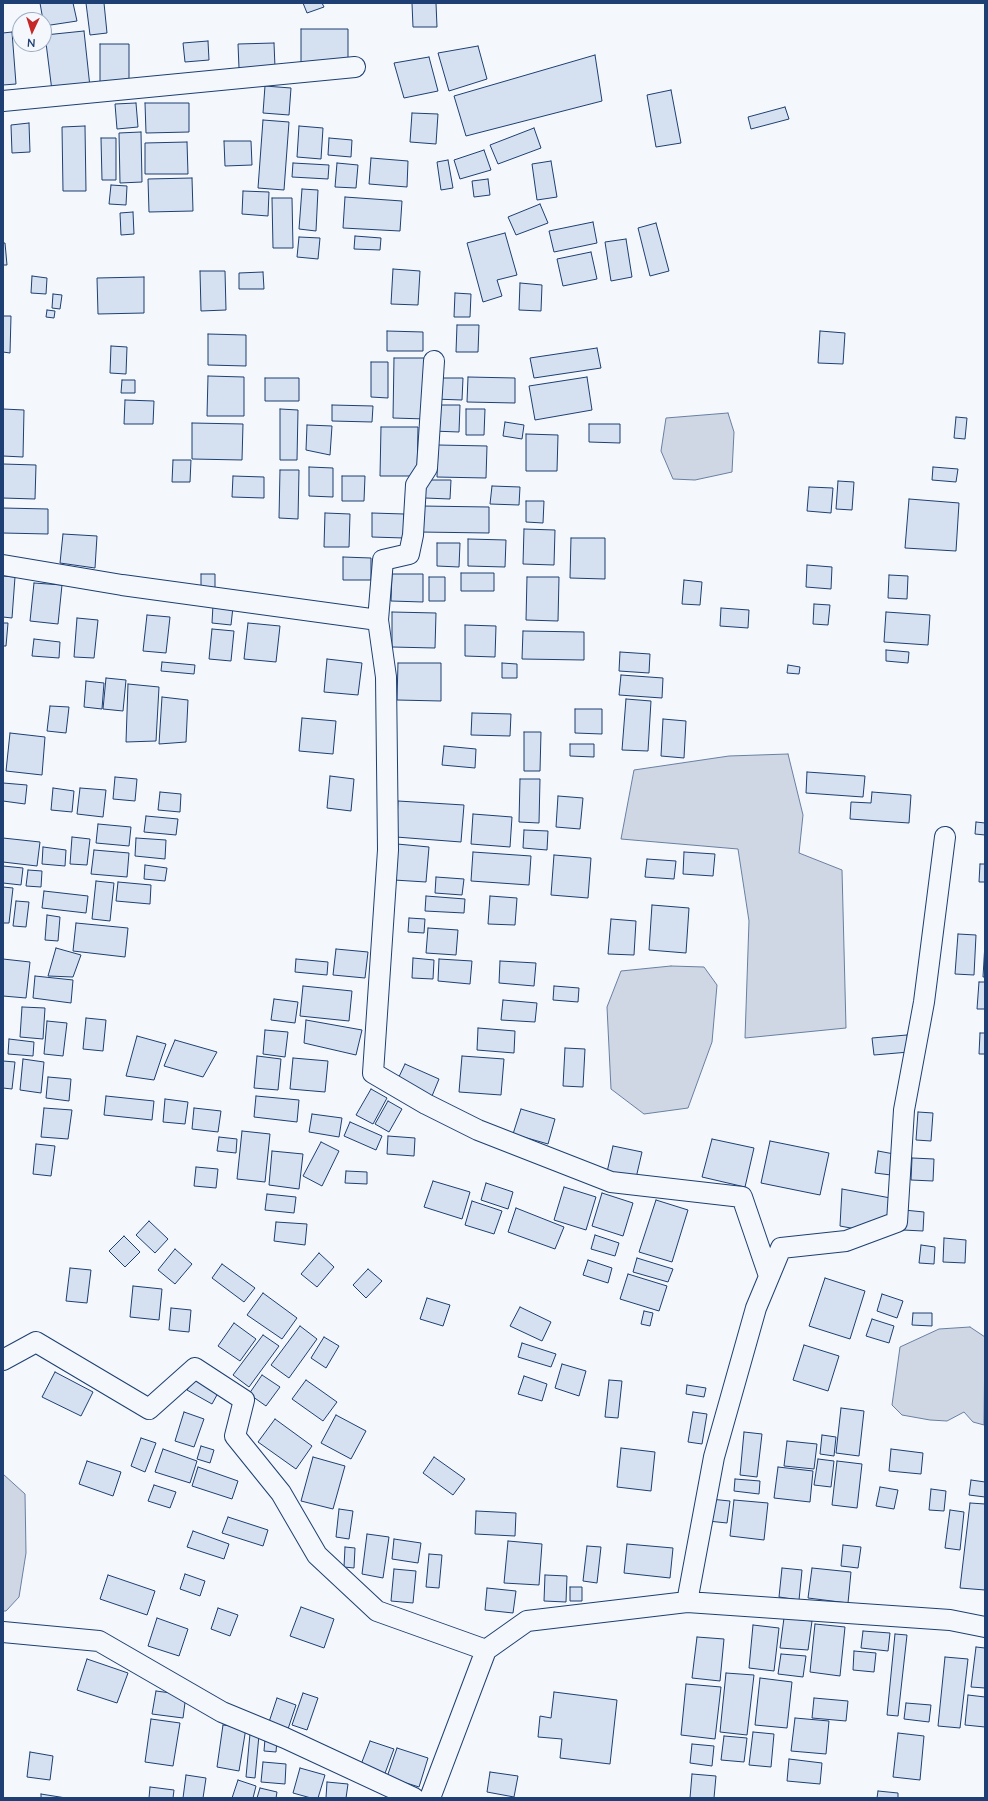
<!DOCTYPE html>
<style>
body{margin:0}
#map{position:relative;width:988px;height:1801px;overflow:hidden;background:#f4f7fb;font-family:Lato,sans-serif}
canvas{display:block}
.frame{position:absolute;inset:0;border:4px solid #1d3f73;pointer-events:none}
.north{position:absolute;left:12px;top:12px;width:40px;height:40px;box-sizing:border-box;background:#f4f7fb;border:1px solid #9eadc5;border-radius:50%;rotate:184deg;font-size:11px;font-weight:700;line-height:16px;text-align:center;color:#1d3f73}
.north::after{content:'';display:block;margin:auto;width:14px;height:18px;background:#c62828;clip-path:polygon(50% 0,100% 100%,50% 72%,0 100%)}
</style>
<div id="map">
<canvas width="988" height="1801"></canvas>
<div class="frame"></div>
<div class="north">N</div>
</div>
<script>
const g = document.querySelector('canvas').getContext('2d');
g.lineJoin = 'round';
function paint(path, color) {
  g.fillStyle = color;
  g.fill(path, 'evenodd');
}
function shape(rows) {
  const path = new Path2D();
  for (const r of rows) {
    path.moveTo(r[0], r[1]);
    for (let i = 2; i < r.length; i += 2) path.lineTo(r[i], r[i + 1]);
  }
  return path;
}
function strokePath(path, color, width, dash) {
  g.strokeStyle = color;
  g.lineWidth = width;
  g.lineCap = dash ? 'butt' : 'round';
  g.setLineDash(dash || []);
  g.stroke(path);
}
const water = shape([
 [728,413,734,432,732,472,695,480,673,479,661,451,666,418,728,413],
 [788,754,803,815,799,853,842,870,846,1028,745,1038,749,921,738,849,621,839,634,770,729,756,788,754],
 [671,966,704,967,717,985,712,1042,688,1108,644,1114,611,1089,607,1007,621,971,671,966],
 [970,1327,985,1337,984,1425,973,1422,964,1412,947,1421,930,1420,902,1415,892,1405,900,1347,939,1329,970,1327],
 [3,1474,25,1494,26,1553,19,1597,6,1611,3,1611,3,1474]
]);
paint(water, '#cfd7e4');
strokePath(water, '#687fa3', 1);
const building = shape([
 [40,3,73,3,77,21,44,26,40,3],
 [86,3,104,3,107,33,90,35,86,3],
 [303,3,322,3,324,7,307,13,303,3],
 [412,3,436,3,437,27,413,27,412,3],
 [301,29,348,29,348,63,301,63,301,29],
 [84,31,90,87,52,91,45,35,84,31],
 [12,32,16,84,3,85,3,33,12,32],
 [208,41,209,60,185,62,183,43,208,41],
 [274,43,275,67,239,68,238,44,274,43],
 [100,44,129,44,129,83,100,83,100,44],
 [478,46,487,79,449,91,438,53,478,46],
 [595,55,602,101,466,136,454,96,595,55],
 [429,57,438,91,404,98,394,63,429,57],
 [265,86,291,88,289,115,263,113,265,86],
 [671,90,681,143,656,147,647,95,671,90],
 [136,103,138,127,117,129,115,104,136,103],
 [145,103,189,103,189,132,146,133,145,103],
 [785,107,789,119,751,129,748,117,785,107],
 [412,113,438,114,436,144,410,142,412,113],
 [263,120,289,122,284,190,258,188,263,120],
 [29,123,30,152,12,153,11,125,29,123],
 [85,126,86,191,63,191,62,127,85,126],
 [299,126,323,128,321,159,297,157,299,126],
 [534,128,541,148,498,164,490,145,534,128],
 [141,132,142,182,120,183,119,133,141,132],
 [101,138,116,138,116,180,102,180,101,138],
 [329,138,352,140,351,157,328,155,329,138],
 [224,141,251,141,252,165,225,166,224,141],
 [187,142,188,174,145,174,145,143,187,142],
 [484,150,491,170,460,179,454,160,484,150],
 [371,158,408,161,407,187,369,184,371,158],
 [448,160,453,188,441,190,437,162,448,160],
 [551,161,557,197,537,200,532,164,551,161],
 [293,163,329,165,328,179,292,177,293,163],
 [337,163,358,165,356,188,335,187,337,163],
 [192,178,193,211,149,212,148,179,192,178],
 [488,179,490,195,474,197,472,181,488,179],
 [111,185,127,186,126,205,109,204,111,185],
 [302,189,318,190,316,231,299,229,302,189],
 [243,191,269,192,268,216,242,214,243,191],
 [345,197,402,201,400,231,343,228,345,197],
 [272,198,292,198,293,248,273,248,272,198],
 [540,204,548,223,516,235,508,217,540,204],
 [133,212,134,234,121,235,120,213,133,212],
 [593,222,597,243,554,252,549,231,593,222],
 [656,223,669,271,650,276,638,228,656,223],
 [505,233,517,275,497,280,502,296,483,302,467,243,505,233],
 [355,236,381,238,380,250,354,249,355,236],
 [299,237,320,238,318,259,297,257,299,237],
 [626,239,632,277,611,281,605,242,626,239],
 [3,243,5,243,7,265,3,265,3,243],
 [591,252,597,279,563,286,557,259,591,252],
 [393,269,420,271,418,305,391,304,393,269],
 [200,271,225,271,226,310,201,311,200,271],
 [263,272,264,289,239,289,239,273,263,272],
 [32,276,47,278,46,294,31,293,32,276],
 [144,277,144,313,98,314,97,278,144,277],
 [520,283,542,285,541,311,519,310,520,283],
 [455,293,471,294,470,317,454,317,455,293],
 [53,294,62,295,60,309,52,308,53,294],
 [47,310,55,311,54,318,46,317,47,310],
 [3,316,11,316,10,353,3,352,3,316],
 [457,325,479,325,478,352,456,352,457,325],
 [387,331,423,332,423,351,387,351,387,331],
 [820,331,845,333,843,364,818,363,820,331],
 [208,334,246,335,246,366,208,365,208,334],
 [111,346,127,347,126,374,110,373,111,346],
 [597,348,601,368,534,378,530,358,597,348],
 [394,358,427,358,426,419,393,418,394,358],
 [371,362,388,362,388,398,371,397,371,362],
 [208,376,244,377,244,416,207,416,208,376],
 [468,377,515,378,515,403,467,402,468,377],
 [587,377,592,410,535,420,529,386,587,377],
 [265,378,299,378,299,401,265,401,265,378],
 [435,378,463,378,462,400,434,399,435,378],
 [122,380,135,380,135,393,121,393,122,380],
 [125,400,154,401,153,424,124,424,125,400],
 [332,405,373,406,372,422,332,421,332,405],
 [433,405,460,405,459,432,432,431,433,405],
 [3,409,24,410,23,457,3,456,3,409],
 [280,409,298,410,297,460,280,460,280,409],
 [466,409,485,409,484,435,466,435,466,409],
 [956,417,967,418,965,439,954,438,956,417],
 [505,422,524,425,522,439,503,436,505,422],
 [192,423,243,424,242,460,192,459,192,423],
 [589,424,620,424,620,443,589,442,589,424],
 [307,425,332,426,330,455,306,450,307,425],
 [381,427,418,427,417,476,380,476,381,427],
 [526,434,558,435,557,471,526,471,526,434],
 [438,445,487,446,486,478,437,477,438,445],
 [173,460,191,460,190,482,172,482,173,460],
 [3,464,36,465,35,499,3,498,3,464],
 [309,467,333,468,333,497,309,496,309,467],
 [933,467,958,469,956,482,932,480,933,467],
 [280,470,299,470,298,519,279,518,280,470],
 [233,476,264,477,264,498,232,497,233,476],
 [342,476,365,476,364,501,342,501,342,476],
 [425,480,451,480,450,499,425,498,425,480],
 [838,481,854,482,852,510,836,509,838,481],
 [492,486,520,487,519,505,490,504,492,486],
 [809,487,833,488,831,513,807,511,809,487],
 [909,499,959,503,956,551,905,548,909,499],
 [526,501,544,501,543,523,526,522,526,501],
 [421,506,489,507,489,533,420,532,421,506],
 [3,508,48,509,48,534,3,533,3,508],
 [325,513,350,514,349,547,324,547,325,513],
 [372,513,404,514,404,538,372,537,372,513],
 [524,529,555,530,554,565,523,564,524,529],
 [63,534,97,536,95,568,60,563,63,534],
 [571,538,605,538,605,579,570,578,571,538],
 [468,539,506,540,505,567,468,566,468,539],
 [437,543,460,543,459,567,437,566,437,543],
 [343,557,371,558,371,580,343,580,343,557],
 [807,565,832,567,831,589,806,587,807,565],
 [461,573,494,573,494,591,461,591,461,573],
 [201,574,215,574,215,590,201,589,201,574],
 [392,574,423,574,423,602,391,601,392,574],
 [889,575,908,576,907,599,888,598,889,575],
 [3,576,15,577,12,618,3,617,3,576],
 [429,577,445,577,445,601,429,601,429,577],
 [527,577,559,577,558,621,526,620,527,577],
 [684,580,702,582,700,605,682,604,684,580],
 [34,583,62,585,58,624,30,621,34,583],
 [814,604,830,605,828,625,813,624,814,604],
 [213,605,233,607,231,625,212,623,213,605],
 [721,608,749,610,748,628,720,626,721,608],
 [392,612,436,613,435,648,392,647,392,612],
 [886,612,930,615,928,645,884,642,886,612],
 [147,615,170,617,166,653,143,651,147,615],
 [77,618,98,620,94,658,74,657,77,618],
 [3,623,8,623,6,646,3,646,3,623],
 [248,623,280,626,276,662,244,659,248,623],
 [465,625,496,626,495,657,465,656,465,625],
 [212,629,234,631,231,661,209,659,212,629],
 [523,631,584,632,584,660,522,659,523,631],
 [34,639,60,642,59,658,32,656,34,639],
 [886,650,909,652,908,663,886,661,886,650],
 [620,652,650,654,649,673,619,671,620,652],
 [327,659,362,663,358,695,324,692,327,659],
 [162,662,195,665,194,674,161,671,162,662],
 [398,663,441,663,441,701,397,700,398,663],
 [502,663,517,664,517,678,502,678,502,663],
 [788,665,800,667,799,674,787,673,788,665],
 [621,675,663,678,662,698,619,695,621,675],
 [106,678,126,680,123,711,103,709,106,678],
 [86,681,104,683,102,709,84,707,86,681],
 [128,684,159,687,156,741,126,742,128,684],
 [162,697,188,700,186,742,159,744,162,697],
 [626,699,651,701,648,751,622,750,626,699],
 [50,706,69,707,66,733,47,731,50,706],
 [575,709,602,709,602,734,575,733,575,709],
 [472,713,511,714,510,736,471,735,472,713],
 [302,718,336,721,333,754,299,751,302,718],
 [663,719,686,721,684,758,661,756,663,719],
 [524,732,541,732,540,771,524,771,524,732],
 [10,733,45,737,42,775,6,771,10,733],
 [570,744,594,744,594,757,570,756,570,744],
 [444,746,476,749,475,768,442,765,444,746],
 [807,772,865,776,863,797,806,793,807,772],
 [330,776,354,779,351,811,327,808,330,776],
 [115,777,137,779,135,801,113,799,115,777],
 [520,779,540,779,539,823,519,822,520,779],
 [3,783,27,785,25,804,3,801,3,783],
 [53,788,74,791,72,812,51,810,53,788],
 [80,788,106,790,103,817,77,814,80,788],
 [160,792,181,794,180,812,158,810,160,792],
 [872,792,911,795,909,823,850,819,851,802,871,803,872,792],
 [558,796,583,798,580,829,556,827,558,796],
 [398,801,464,805,461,842,396,837,398,801],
 [473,814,512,817,510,847,471,844,473,814],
 [146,816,178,819,176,835,144,832,146,816],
 [976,822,985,823,985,835,975,834,976,822],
 [98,824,131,827,129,846,96,843,98,824],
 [524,830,548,831,547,850,523,848,524,830],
 [72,837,90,839,87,865,70,864,72,837],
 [3,838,40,842,37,866,3,862,3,838],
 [136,838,166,840,165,859,135,856,136,838],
 [397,844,429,847,426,882,394,880,397,844],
 [43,847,66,850,65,866,42,864,43,847],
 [94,850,129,853,127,877,91,874,94,850],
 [473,852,531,856,529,885,471,881,473,852],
 [684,852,715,854,713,876,683,874,684,852],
 [554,855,591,858,588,898,551,895,554,855],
 [647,859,676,861,674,879,645,877,647,859],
 [980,864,985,864,985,882,979,882,980,864],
 [145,865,167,868,165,881,144,879,145,865],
 [3,866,23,868,21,885,3,883,3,866],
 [28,870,42,871,41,887,26,886,28,870],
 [436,877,464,879,462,895,435,893,436,877],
 [96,881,114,883,110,921,92,919,96,881],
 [118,882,151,885,150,904,116,901,118,882],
 [3,887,13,888,9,923,3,923,3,887],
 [44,891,88,896,86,913,42,908,44,891],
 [426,896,465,899,464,913,425,911,426,896],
 [490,896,517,898,515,925,488,924,490,896],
 [16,901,29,902,26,927,13,926,16,901],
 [652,905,689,908,686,953,649,950,652,905],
 [47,915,60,917,58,941,45,940,47,915],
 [409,918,425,919,424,933,408,932,409,918],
 [611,919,636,921,634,955,608,954,611,919],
 [76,923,128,928,125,957,73,951,76,923],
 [428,928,458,930,456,955,426,953,428,928],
 [958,934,976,935,974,975,955,974,958,934],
 [985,943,985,977,983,977,985,943],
 [56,948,81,955,73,977,48,976,56,948],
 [336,949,368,952,365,978,333,975,336,949],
 [413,958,434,960,433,979,412,978,413,958],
 [3,959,30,962,26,998,3,996,3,959],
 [296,959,328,962,327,975,295,972,296,959],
 [439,959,472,961,470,984,438,981,439,959],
 [500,961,536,963,534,986,499,983,500,961],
 [35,976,73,980,71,1003,33,998,35,976],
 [979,982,985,982,985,1009,977,1009,979,982],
 [303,986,352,991,349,1021,300,1016,303,986],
 [554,986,579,988,578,1002,553,1000,554,986],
 [274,999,298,1002,295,1023,271,1020,274,999],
 [503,1000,537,1003,535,1022,501,1020,503,1000],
 [22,1007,45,1008,43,1039,20,1037,22,1007],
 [86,1018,106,1020,103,1051,83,1049,86,1018],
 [306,1020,362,1030,356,1055,304,1043,306,1020],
 [47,1021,67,1023,63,1056,44,1054,47,1021],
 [478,1028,515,1031,514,1053,477,1050,478,1028],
 [265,1030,288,1032,285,1057,263,1054,265,1030],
 [980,1033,985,1033,985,1054,979,1054,980,1033],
 [907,1035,909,1052,874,1055,872,1038,907,1035],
 [137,1036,166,1044,154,1080,126,1076,137,1036],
 [9,1039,34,1042,33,1056,8,1054,9,1039],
 [175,1040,217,1052,203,1077,164,1066,175,1040],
 [565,1048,585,1049,583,1087,563,1086,565,1048],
 [257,1056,281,1059,278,1090,254,1088,257,1056],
 [462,1056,504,1059,501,1095,459,1092,462,1056],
 [293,1058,328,1061,325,1092,290,1089,293,1058],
 [23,1059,44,1062,41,1093,20,1090,23,1059],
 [3,1061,15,1062,12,1089,3,1088,3,1061],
 [405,1064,439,1079,432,1096,397,1081,405,1064],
 [48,1077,71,1079,69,1101,46,1098,48,1077],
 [371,1089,387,1098,373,1124,356,1115,371,1089],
 [106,1096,154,1101,152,1120,104,1115,106,1096],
 [256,1096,299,1100,297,1122,254,1117,256,1096],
 [165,1099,188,1102,185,1124,163,1122,165,1099],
 [388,1101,402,1109,389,1132,375,1124,388,1101],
 [44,1108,72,1110,68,1139,41,1137,44,1108],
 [194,1108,221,1111,218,1132,192,1129,194,1108],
 [521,1109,555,1119,548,1144,513,1134,521,1109],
 [918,1112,933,1113,931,1141,916,1140,918,1112],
 [312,1114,342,1118,339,1137,309,1132,312,1114],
 [350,1122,382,1136,376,1150,344,1136,350,1122],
 [242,1131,270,1134,265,1182,237,1179,242,1131],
 [388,1136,415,1138,414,1156,387,1154,388,1136],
 [219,1137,237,1139,236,1153,217,1151,219,1137],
 [712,1139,754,1148,745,1187,702,1177,712,1139],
 [770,1141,829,1153,820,1195,761,1183,770,1141],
 [321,1142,339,1151,322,1186,303,1176,321,1142],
 [36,1144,55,1146,51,1176,33,1174,36,1144],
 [613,1146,642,1152,636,1178,607,1172,613,1146],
 [272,1151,303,1154,299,1189,269,1185,272,1151],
 [878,1151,894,1154,891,1175,875,1173,878,1151],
 [912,1158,934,1159,933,1181,911,1180,912,1158],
 [196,1167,218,1169,216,1188,194,1186,196,1167],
 [346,1171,367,1172,367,1184,345,1183,346,1171],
 [433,1181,470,1192,462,1219,424,1207,433,1181],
 [486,1183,513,1192,508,1209,481,1200,486,1183],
 [564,1187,596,1197,586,1230,554,1220,564,1187],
 [842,1189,896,1199,888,1235,840,1226,842,1189],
 [602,1193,633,1203,623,1236,592,1226,602,1193],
 [267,1194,296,1197,294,1213,265,1210,267,1194],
 [656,1200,688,1210,672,1262,639,1252,656,1200],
 [472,1201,502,1211,494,1234,465,1225,472,1201],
 [516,1208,564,1227,555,1249,508,1232,516,1208],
 [904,1210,924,1212,923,1231,903,1230,904,1210],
 [149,1221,168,1239,155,1253,136,1235,149,1221],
 [276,1222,307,1224,305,1245,274,1241,276,1222],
 [595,1235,619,1243,615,1256,591,1249,595,1235],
 [124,1236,140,1252,125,1267,109,1251,124,1236],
 [944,1238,966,1240,965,1263,943,1262,944,1238],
 [921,1245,935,1247,934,1264,919,1263,921,1245],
 [175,1249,192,1264,175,1284,158,1270,175,1249],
 [319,1253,334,1267,317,1287,301,1274,319,1253],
 [637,1258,673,1269,668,1282,633,1272,637,1258],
 [588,1260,612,1268,608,1283,583,1275,588,1260],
 [222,1264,255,1288,244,1302,212,1278,222,1264],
 [70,1268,91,1270,87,1303,66,1301,70,1268],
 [368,1269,382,1281,366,1298,353,1285,368,1269],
 [628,1274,667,1286,659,1311,620,1299,628,1274],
 [825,1278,865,1291,850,1339,809,1326,825,1278],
 [133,1286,162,1289,159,1320,130,1317,133,1286],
 [263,1293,297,1318,282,1339,247,1315,263,1293],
 [882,1294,903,1301,897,1318,877,1311,882,1294],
 [427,1298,450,1305,443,1326,420,1319,427,1298],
 [520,1307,551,1322,542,1341,510,1326,520,1307],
 [171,1308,191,1310,189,1332,169,1330,171,1308],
 [644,1311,653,1313,650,1326,641,1324,644,1311],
 [913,1313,932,1313,932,1326,912,1325,913,1313],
 [872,1319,894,1326,889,1343,866,1336,872,1319],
 [234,1323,256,1339,240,1361,218,1346,234,1323],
 [300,1326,317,1339,289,1378,271,1365,300,1326],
 [263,1335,279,1346,249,1387,233,1375,263,1335],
 [324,1337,339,1346,326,1368,311,1358,324,1337],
 [522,1343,556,1354,551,1367,518,1357,522,1343],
 [804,1345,839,1356,828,1391,793,1380,804,1345],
 [562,1364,586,1371,579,1396,555,1388,562,1364],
 [55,1372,93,1392,81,1416,42,1397,55,1372],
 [262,1375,280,1387,266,1406,249,1394,262,1375],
 [524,1376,547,1384,542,1401,518,1394,524,1376],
 [194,1379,218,1393,212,1404,187,1390,194,1379],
 [306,1380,337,1402,323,1421,292,1399,306,1380],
 [609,1380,622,1381,618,1418,605,1417,609,1380],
 [687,1385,706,1388,704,1397,686,1394,687,1385],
 [841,1408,864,1411,859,1456,836,1453,841,1408],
 [184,1412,204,1419,194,1447,175,1441,184,1412],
 [693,1412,707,1414,702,1444,688,1442,693,1412],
 [336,1415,366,1431,351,1459,321,1443,336,1415],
 [275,1419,312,1446,296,1469,258,1442,275,1419],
 [744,1432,762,1434,757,1477,740,1475,744,1432],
 [822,1435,836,1437,834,1456,820,1454,822,1435],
 [141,1438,156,1443,145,1472,131,1466,141,1438],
 [787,1441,817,1444,814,1469,784,1466,787,1441],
 [201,1446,214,1450,210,1463,197,1459,201,1446],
 [621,1448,655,1452,651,1491,617,1487,621,1448],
 [163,1449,197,1461,190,1483,155,1472,163,1449],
 [891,1449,923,1453,921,1474,889,1471,891,1449],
 [313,1457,345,1466,333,1509,301,1501,313,1457],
 [434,1457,465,1479,453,1495,423,1473,434,1457],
 [818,1459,834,1461,831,1487,814,1485,818,1459],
 [87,1461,121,1472,113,1496,79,1484,87,1461],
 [837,1461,862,1464,857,1508,832,1505,837,1461],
 [198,1467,238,1481,232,1499,192,1486,198,1467],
 [778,1467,813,1471,810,1502,774,1498,778,1467],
 [735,1479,760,1481,759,1494,734,1491,735,1479],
 [971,1480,985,1482,985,1497,969,1495,971,1480],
 [154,1485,176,1492,170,1508,148,1501,154,1485],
 [880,1487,898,1490,894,1509,876,1506,880,1487],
 [931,1489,946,1491,944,1511,929,1510,931,1489],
 [710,1499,730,1501,727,1523,708,1521,710,1499],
 [734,1500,768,1503,764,1540,730,1536,734,1500],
 [970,1503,985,1504,985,1590,960,1588,970,1503],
 [339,1509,353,1511,349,1539,336,1537,339,1509],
 [950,1510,964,1512,960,1550,945,1548,950,1510],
 [476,1511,516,1513,515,1536,475,1534,476,1511],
 [228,1517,268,1530,263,1546,222,1533,228,1517],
 [193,1531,229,1544,224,1559,187,1547,193,1531],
 [367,1534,389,1537,383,1578,362,1574,367,1534],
 [394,1539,421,1543,418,1563,392,1559,394,1539],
 [508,1541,542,1544,539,1585,504,1583,508,1541],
 [627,1544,673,1548,670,1578,624,1573,627,1544],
 [843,1545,861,1547,858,1568,841,1566,843,1545],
 [587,1546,601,1547,597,1583,583,1581,587,1546],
 [345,1547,355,1548,354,1568,344,1567,345,1547],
 [429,1554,442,1555,439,1588,426,1587,429,1554],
 [782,1568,802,1570,799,1600,779,1597,782,1568],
 [812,1568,851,1572,848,1603,808,1598,812,1568],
 [394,1569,416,1571,413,1603,391,1601,394,1569],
 [185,1574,205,1581,200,1596,180,1589,185,1574],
 [108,1575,155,1591,147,1615,100,1599,108,1575],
 [545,1575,567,1576,566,1602,544,1601,545,1575],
 [570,1587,582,1587,582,1601,570,1601,570,1587],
 [487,1588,516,1591,513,1613,485,1610,487,1588],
 [301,1607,334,1619,324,1648,290,1636,301,1607],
 [218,1608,238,1615,230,1636,211,1629,218,1608],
 [157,1618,188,1629,179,1656,148,1646,157,1618],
 [784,1618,812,1621,808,1650,780,1648,784,1618],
 [815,1624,845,1627,840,1676,810,1672,815,1624],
 [753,1625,779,1628,774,1671,749,1668,753,1625],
 [863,1631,890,1633,888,1651,861,1648,863,1631],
 [895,1634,907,1635,898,1716,887,1715,895,1634],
 [697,1637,724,1639,720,1681,692,1678,697,1637],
 [976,1647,985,1648,985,1688,971,1687,976,1647],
 [854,1651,876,1653,874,1672,853,1670,854,1651],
 [781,1654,806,1656,803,1677,778,1674,781,1654],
 [945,1657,968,1659,960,1728,938,1726,945,1657],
 [87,1659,128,1673,117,1703,77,1690,87,1659],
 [726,1673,754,1675,747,1735,720,1732,726,1673],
 [760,1678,792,1682,787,1728,755,1725,760,1678],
 [686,1684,721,1687,715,1739,681,1735,686,1684],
 [156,1691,186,1695,183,1718,152,1714,156,1691],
 [554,1692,617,1700,610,1764,560,1758,562,1739,538,1737,540,1716,551,1718,554,1692],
 [303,1693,318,1698,307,1730,292,1725,303,1693],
 [968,1695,985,1697,985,1727,965,1725,968,1695],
 [277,1698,296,1705,287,1732,268,1725,277,1698],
 [814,1698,848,1701,846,1721,812,1718,814,1698],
 [906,1703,931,1705,929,1722,904,1719,906,1703],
 [795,1718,829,1721,826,1754,791,1751,795,1718],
 [151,1719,180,1723,173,1766,145,1762,151,1719],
 [223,1725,246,1728,239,1771,217,1767,223,1725],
 [753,1732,774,1734,771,1767,749,1765,753,1732],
 [898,1733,924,1736,920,1780,893,1777,898,1733],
 [250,1734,259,1735,255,1778,246,1777,250,1734],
 [724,1736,747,1738,744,1762,721,1760,724,1736],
 [265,1739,277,1740,276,1752,264,1751,265,1739],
 [370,1741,394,1749,384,1776,360,1767,370,1741],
 [692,1744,714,1746,712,1766,690,1763,692,1744],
 [397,1748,428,1758,419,1787,387,1777,397,1748],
 [30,1752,53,1756,50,1780,27,1777,30,1752],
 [789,1759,822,1763,820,1784,787,1781,789,1759],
 [263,1762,286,1764,285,1784,261,1782,263,1762],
 [300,1768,325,1775,318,1798,311,1798,293,1793,300,1768],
 [490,1772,518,1776,514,1797,487,1792,490,1772],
 [692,1774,716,1776,714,1798,690,1798,692,1774],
 [186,1775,206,1778,203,1798,183,1798,186,1775],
 [238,1780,256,1786,253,1798,232,1798,238,1780],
 [327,1782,348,1784,346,1798,326,1798,327,1782],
 [150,1787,174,1790,173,1798,149,1798,150,1787],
 [260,1788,277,1792,276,1798,257,1798,260,1788],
 [878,1791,898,1793,898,1798,877,1798,878,1791],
 [41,1794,66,1798,41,1798,41,1794]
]);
paint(building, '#d5e0f0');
strokePath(building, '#1d3f73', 1);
const street = shape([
 [3,101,355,67],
 [3,565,122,585,378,620,386,677,388,850,373,1073,426,1104,478,1130,611,1182,742,1197,769,1276],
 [378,620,383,560,409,554,413,535,416,485,427,468,434,361],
 [3,1360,36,1342,149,1409,195,1368,244,1400,235,1436,281,1493,317,1555,377,1611,486,1650],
 [687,1602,714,1457,756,1308,781,1248,846,1241,897,1222,904,1110,924,1002,945,837],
 [3,1632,99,1641,222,1712,285,1738,414,1798],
 [430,1798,486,1650,527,1621,687,1602,950,1620,985,1627]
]);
strokePath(street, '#1d3f73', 22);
strokePath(street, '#f4f7fb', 20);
</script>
